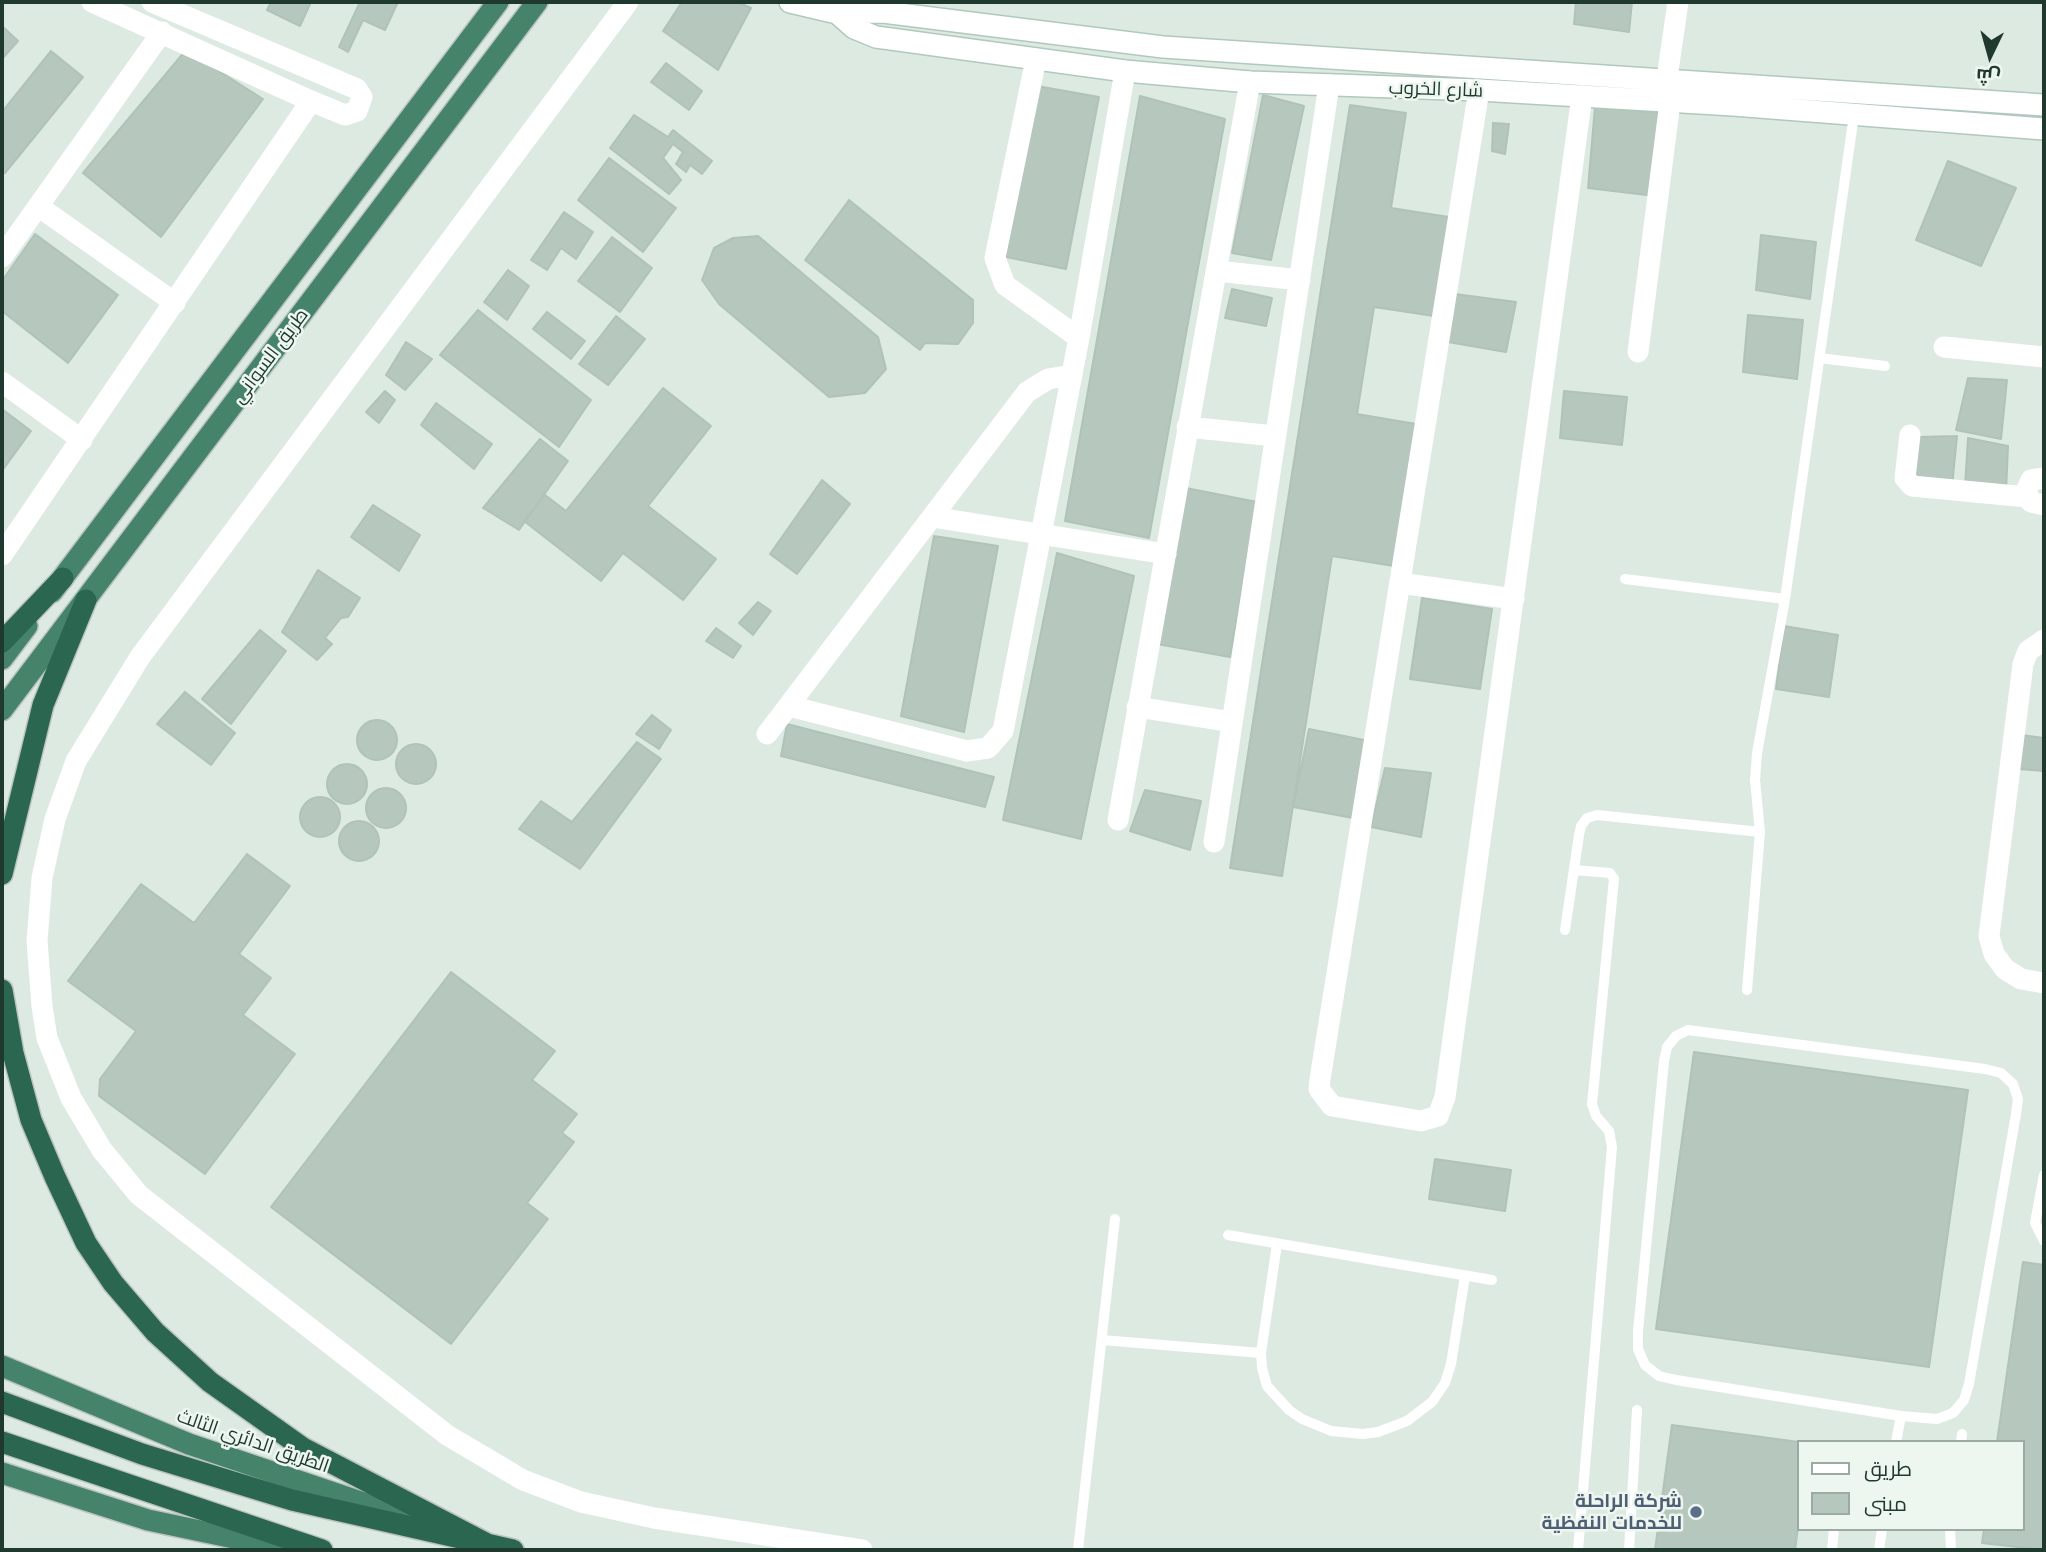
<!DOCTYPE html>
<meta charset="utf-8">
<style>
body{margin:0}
#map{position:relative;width:2046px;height:1552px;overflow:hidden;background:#ddeae2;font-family:Lato,Cairo,sans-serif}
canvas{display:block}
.frame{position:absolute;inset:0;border:4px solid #1f392e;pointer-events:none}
.legend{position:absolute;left:1797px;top:1440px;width:228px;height:91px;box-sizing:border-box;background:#eef6f0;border:2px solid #9baaa2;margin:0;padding:9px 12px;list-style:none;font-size:21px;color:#1f392e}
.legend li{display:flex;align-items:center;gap:14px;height:35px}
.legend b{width:35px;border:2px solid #9baaa2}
.north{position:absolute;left:1955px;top:21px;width:70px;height:70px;-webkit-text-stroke:5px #eef6f0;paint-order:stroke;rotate:185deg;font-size:19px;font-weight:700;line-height:28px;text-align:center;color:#1f392e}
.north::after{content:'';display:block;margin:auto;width:24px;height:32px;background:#1f392e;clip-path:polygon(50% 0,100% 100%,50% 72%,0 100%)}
</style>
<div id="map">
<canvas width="2046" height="1552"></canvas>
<div class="frame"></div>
<ul class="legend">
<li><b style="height:9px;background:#fff"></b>طريق</li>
<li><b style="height:19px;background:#b6c7bd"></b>مبنى</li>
</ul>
<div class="north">ش</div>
</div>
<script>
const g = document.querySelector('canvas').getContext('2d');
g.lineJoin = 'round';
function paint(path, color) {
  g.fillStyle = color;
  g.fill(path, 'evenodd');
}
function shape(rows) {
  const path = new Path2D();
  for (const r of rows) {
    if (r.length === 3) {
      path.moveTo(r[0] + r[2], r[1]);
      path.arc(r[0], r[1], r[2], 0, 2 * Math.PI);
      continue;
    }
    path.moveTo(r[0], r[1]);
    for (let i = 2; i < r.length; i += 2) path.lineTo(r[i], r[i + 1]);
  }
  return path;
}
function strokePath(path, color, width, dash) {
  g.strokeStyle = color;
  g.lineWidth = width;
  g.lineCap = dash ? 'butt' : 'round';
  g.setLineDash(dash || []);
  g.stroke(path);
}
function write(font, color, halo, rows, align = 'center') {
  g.font = font + ' Lato,Cairo,sans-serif';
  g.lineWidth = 5;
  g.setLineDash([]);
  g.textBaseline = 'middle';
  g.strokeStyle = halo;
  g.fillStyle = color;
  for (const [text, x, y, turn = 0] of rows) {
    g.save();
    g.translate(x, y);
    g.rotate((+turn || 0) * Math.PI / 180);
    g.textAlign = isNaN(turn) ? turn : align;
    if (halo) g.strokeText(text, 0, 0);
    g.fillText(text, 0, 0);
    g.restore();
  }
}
const building = shape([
 [271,2,311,2,300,26,267,10,271,2],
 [360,2,398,2,385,30,363,20,348,52,339,47,360,2],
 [682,2,738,2,751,8,718,70,663,31,682,2],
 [1576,2,1632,2,1629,32,1574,24,1576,2],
 [2,26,18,41,2,59,2,26],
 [186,50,263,99,161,237,83,173,186,50],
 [51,51,83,77,5,173,2,170,2,112,51,51],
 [666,63,702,91,689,110,651,82,666,63],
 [1037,86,1099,97,1066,269,1006,257,1037,86],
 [1263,95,1304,106,1271,260,1232,253,1263,95],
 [1140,96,1225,119,1149,538,1065,521,1140,96],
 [1350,105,1406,113,1391,208,1449,217,1434,316,1374,307,1357,414,1422,425,1400,567,1332,556,1282,876,1230,868,1350,105],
 [1595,107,1663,113,1655,196,1588,188,1595,107],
 [634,115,668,137,673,130,712,161,702,174,690,165,686,172,676,164,683,152,673,144,663,158,681,180,669,194,610,148,634,115],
 [1493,123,1509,124,1505,154,1492,151,1493,123],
 [609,158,676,208,643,252,578,200,609,158],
 [1948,161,2016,188,1981,266,1916,240,1948,161],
 [849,200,973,300,973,323,958,344,925,343,920,350,805,260,849,200],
 [564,212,593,232,576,259,561,248,547,270,531,260,564,212],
 [35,234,118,295,68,363,2,311,2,281,35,234],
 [1761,235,1816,242,1810,299,1756,290,1761,235],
 [758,236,878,337,886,369,865,393,829,397,719,304,702,280,714,248,733,238,758,236],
 [612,237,652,268,620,312,578,281,612,237],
 [508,270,529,286,507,320,484,302,508,270],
 [1232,289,1272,298,1266,326,1225,318,1232,289],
 [1455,294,1516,302,1506,352,1448,342,1455,294],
 [478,310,591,400,559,447,440,355,478,310],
 [547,312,585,341,571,359,533,329,547,312],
 [1748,315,1803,320,1797,379,1743,372,1748,315],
 [616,316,645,339,608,385,579,364,616,316],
 [406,342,432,359,405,390,386,375,406,342],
 [1968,378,2007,380,2001,439,1956,430,1968,378],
 [663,388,711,426,648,506,716,559,683,600,623,553,601,581,524,521,545,495,566,511,663,388],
 [385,391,395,400,379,423,366,412,385,391],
 [1564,391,1627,397,1622,445,1560,438,1564,391],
 [436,403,492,444,474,469,421,425,436,403],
 [2,409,31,431,2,471,2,409],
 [1957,436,1952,487,1912,479,1919,437,1957,436],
 [1968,438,2008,446,2006,493,1965,487,1968,438],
 [540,439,568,461,519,530,483,508,540,439],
 [822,480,850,504,797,574,770,554,822,480],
 [1186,488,1257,502,1230,657,1157,644,1186,488],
 [373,505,420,535,399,571,351,537,373,505],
 [934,536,998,546,964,732,901,716,934,536],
 [1057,553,1134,576,1081,839,1003,820,1057,553],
 [318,570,360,598,348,617,341,618,325,638,332,644,317,660,282,632,318,570],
 [1422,598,1492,609,1480,689,1410,679,1422,598],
 [758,602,771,611,753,635,739,623,758,602],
 [1784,626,1838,635,1829,697,1776,689,1784,626],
 [716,628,741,646,733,658,706,641,716,628],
 [260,630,286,651,231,724,202,699,260,630],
 [185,692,235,733,211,765,157,724,185,692],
 [652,715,671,730,659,749,636,734,652,715],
 [377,740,20],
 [787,724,994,777,985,807,781,756,787,724],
 [1309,729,1369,741,1353,818,1293,807,1309,729],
 [2021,735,2044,738,2044,771,2018,769,2021,735],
 [637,742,661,759,580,869,519,829,541,801,572,822,637,742],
 [416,764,20],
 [347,784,20],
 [1385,768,1431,773,1421,837,1371,827,1385,768],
 [386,808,20],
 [1145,790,1201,801,1190,850,1130,831,1145,790],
 [320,817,20],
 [359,841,20],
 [247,854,290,886,239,954,271,978,243,1015,295,1054,205,1174,99,1096,100,1079,136,1031,68,981,141,884,194,923,247,854],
 [451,972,555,1051,532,1080,577,1114,562,1133,574,1142,527,1203,548,1219,451,1344,271,1207,451,972],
 [1694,1052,1968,1090,1929,1367,1656,1329,1694,1052],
 [1435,1159,1511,1170,1505,1211,1429,1199,1435,1159],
 [2023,1262,2044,1265,2044,1550,1982,1543,1984,1529,2023,1529,2023,1442,1997,1442,2023,1262],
 [1672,1425,1799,1442,1799,1519,1795,1550,1655,1550,1672,1425]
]);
paint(building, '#b6c7bd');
strokePath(building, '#b0c3b8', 2);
const secondary = shape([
 [790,2,837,13,883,12,1163,47,2044,105],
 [837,13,854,28,876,37,1125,71,1250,82,1479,90,1733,105,2044,129]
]);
const trunk = shape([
 [52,592,498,2],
 [2,659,27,626],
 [2,710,537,2],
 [2,1366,189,1444,408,1518],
 [2,1473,148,1520,291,1550]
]);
const motorway = shape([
 [2,642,63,578],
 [2,874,43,705,86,600],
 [2,990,13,1053,31,1120,55,1177,86,1243,113,1283,155,1332,210,1382,303,1448,493,1547],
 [2,1402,142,1454,292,1500,513,1550],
 [2,1442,322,1550]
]);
strokePath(secondary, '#b0c9bc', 24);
strokePath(trunk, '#bcc4c0', 24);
strokePath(motorway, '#bcc4c0', 24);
strokePath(shape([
 [1819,358,1885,366],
 [1625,579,1785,599],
 [1574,870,1610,873,1614,879,1592,1104,1596,1116,1609,1131,1612,1147,1578,1550],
 [1565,930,1579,835,1581,826,1587,818,1597,815,1760,832],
 [1747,990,1760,832,1755,780,1757,753,1785,599,1854,115],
 [1688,1030,1985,1069,2001,1073,2013,1084,2018,1099,2016,1114,1969,1384,1964,1400,1953,1413,1937,1419,1901,1416,1676,1380,1659,1376,1645,1365,1638,1349,1638,1331,1664,1061,1667,1047,1676,1036,1688,1030],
 [2044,1175,2035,1223,2044,1241],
 [1228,1235,1492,1280],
 [1277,1244,1261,1353,1262,1368,1267,1386,1289,1410,1302,1419,1331,1431,1363,1434,1378,1432,1407,1421,1432,1402,1445,1383,1451,1364,1465,1276],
 [1102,1340,1261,1353],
 [1896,1442,1901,1416],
 [1961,1442,1962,1434],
 [1950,1529,1951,1550],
 [1078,1550,1115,1219],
 [1629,1550,1637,1410],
 [1832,1550,1834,1529],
 [1879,1550,1882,1529]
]), '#fff', 10);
strokePath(shape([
 [92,2,311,101,345,115,357,111,362,97,357,89,152,2],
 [628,2,140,657,76,761,55,819,42,878,37,941,42,1006,47,1038,71,1098,102,1150,139,1195,447,1435,523,1480,581,1502,654,1518,862,1550],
 [1036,59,995,258,1005,285,1079,338],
 [1667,78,1678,2],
 [1479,90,1320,1079,1319,1089,1332,1106,1421,1121,1438,1116,1445,1097,1582,96],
 [38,206,175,303],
 [2,257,162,32],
 [1217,271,1300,280],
 [1944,347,2044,357],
 [1638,352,1670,102],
 [2,382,82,440],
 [1187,427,1275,436],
 [1910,435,1905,478,1912,486,2027,497],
 [2044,478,2031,480,2026,491,2031,502,2044,505],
 [932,517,1166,554],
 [2,555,311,101],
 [1400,583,1514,599],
 [2044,640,2028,651,2023,664,1989,936,1994,954,2005,969,2021,979,2044,983],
 [789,706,967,751,988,748,1003,731,1079,338,1125,71],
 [1137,707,1232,722],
 [767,734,1027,392,1048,379,1072,375],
 [1118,820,1250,82],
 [1214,842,1329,85]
]), '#fff', 21);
strokePath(secondary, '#fff', 21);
strokePath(trunk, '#46836b', 21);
strokePath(motorway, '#2a6650', 21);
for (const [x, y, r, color] of [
 [1696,1512,7,"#5c6f8a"]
]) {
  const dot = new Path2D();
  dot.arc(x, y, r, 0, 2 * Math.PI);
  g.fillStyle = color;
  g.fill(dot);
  strokePath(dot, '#eef6f0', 2.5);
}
write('19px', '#1f392e', '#eef6f0', [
 ["شارع الخروب",1436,89,2],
 ["طريق السواني",270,356,-53],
 ["الطريق الدائري الثالث",253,1441,19]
]);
write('bold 19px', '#4e5e75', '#eef6f0', [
 ["شركة الراحلة",1682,1501],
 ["للخدمات النفظية",1682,1523]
], 'right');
</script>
